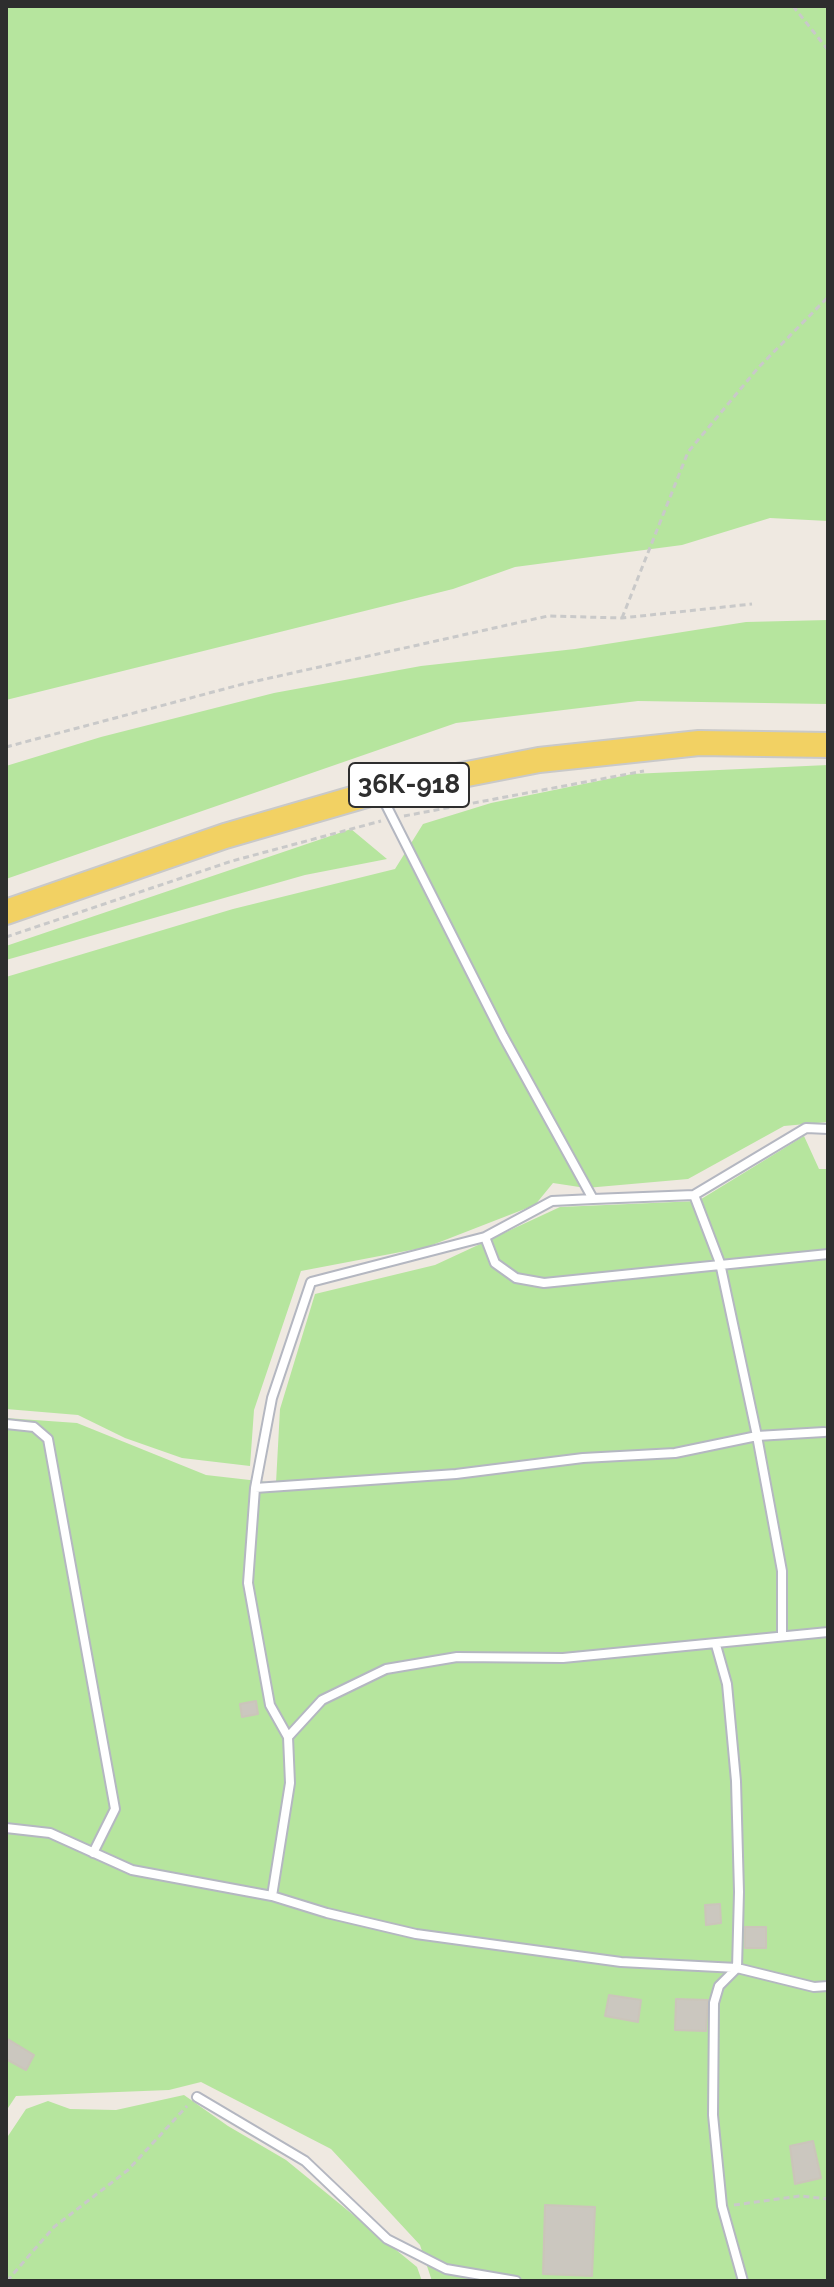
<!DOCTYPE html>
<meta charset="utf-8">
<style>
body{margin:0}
#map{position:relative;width:834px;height:2287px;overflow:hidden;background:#efe9e1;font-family:Raleway,sans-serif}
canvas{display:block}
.frame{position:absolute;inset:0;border:8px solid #2e2e2e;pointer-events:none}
</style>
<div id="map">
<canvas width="834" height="2287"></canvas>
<div class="frame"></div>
</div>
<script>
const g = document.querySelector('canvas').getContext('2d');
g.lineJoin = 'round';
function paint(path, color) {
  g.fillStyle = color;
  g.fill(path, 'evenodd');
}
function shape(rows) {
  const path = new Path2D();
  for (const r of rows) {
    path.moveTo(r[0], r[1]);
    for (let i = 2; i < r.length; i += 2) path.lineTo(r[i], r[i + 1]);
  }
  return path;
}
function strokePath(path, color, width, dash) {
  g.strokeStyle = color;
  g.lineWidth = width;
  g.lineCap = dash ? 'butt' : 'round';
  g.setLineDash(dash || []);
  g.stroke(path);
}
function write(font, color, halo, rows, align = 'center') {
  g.font = font + ' Raleway,sans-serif';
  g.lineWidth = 6;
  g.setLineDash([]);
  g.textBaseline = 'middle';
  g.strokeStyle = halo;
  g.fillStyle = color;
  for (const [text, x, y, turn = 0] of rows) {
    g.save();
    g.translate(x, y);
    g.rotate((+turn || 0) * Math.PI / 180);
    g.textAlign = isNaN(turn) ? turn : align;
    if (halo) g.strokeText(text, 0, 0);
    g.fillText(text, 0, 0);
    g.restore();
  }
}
paint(shape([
 [6,6,828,6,828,521,770,518,682,545,515,567,453,589,6,700],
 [828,620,828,704,638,701,456,723,6,879,6,766,101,737,274,693,421,666,575,649,746,622],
 [828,765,828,1122,784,1126,688,1179,586,1188,553,1183,535,1205,427,1247,301,1271,254,1410,250,1466,182,1458,125,1438,78,1415,6,1409,6,977,233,909,395,869,423,824,491,803,632,774],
 [351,829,387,859,305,875,6,960,6,946],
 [804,1136,819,1169,828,1169,828,2281,432,2281,420,2245,331,2149,201,2082,169,2090,16,2096,6,2111,6,1418,77,1423,206,1475,276,1483,280,1409,315,1294,435,1265,560,1207,698,1201],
 [184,2095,228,2126,286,2160,417,2267,422,2281,6,2281,6,2139,26,2109,48,2101,70,2109,116,2110]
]), '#b6e59e');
const building = shape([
 [256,1701,258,1714,242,1717,240,1704,256,1701],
 [720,1904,721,1923,706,1925,705,1905,720,1904],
 [745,1927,766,1927,766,1948,745,1948,745,1927],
 [609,1995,641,2000,638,2022,605,2016,609,1995],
 [676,1999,708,2000,706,2031,675,2030,676,1999],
 [6,2038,34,2055,26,2070,6,2059,6,2038],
 [813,2141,821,2178,795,2184,790,2146,813,2141],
 [545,2205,595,2207,592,2276,543,2274,545,2205]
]);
paint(building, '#cbc7bf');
strokePath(building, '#cbc5ba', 2);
const service = shape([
 [381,795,503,1036,593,1199,552,1201,485,1237],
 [694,1195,720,1263,757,1436,782,1571,782,1636],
 [593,1199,694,1195,806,1128,828,1129],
 [6,1424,34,1427,48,1439,115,1809,93,1853],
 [255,1488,272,1398,311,1282,485,1237,495,1263,516,1278,544,1283,828,1254],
 [716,1645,727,1684,736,1781,739,1892,737,1968,719,1986,714,2003,713,2115,722,2206,743,2281],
 [288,1737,270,1705,248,1583,255,1488,456,1474,583,1458,675,1453,757,1436,824,1432],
 [6,1828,50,1833,132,1870,272,1896,327,1913,416,1934,621,1962,737,1968,814,1987,828,1986],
 [272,1896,290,1783,288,1737,322,1700,386,1669,457,1657,563,1658,828,1632],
 [197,2097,305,2161,387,2239,446,2269,516,2281]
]);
const primary = shape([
 [6,912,225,836,380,791,539,760,699,743,828,745]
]);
strokePath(service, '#b4b7c1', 12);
strokePath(primary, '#c9c9c9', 28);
strokePath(shape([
 [793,6,828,50],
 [622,618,688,452,758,368,828,297],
 [6,747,243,684,548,616,622,618,752,604],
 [404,816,644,771],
 [6,937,232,861,381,821],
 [734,2205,800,2196,828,2199],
 [7,2281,54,2227,128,2170,187,2106]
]), '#c9c9c9', 3, [6, 4]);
strokePath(service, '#fff', 8);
strokePath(primary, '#f2d163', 24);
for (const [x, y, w] of [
 [409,785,120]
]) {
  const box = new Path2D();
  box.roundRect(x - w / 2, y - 22, w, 44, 6);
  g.fillStyle = '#fff';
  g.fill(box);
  strokePath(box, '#2e2e2e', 2);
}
write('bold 26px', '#2e2e2e', null, [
 ["36К-918",409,785]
]);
</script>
